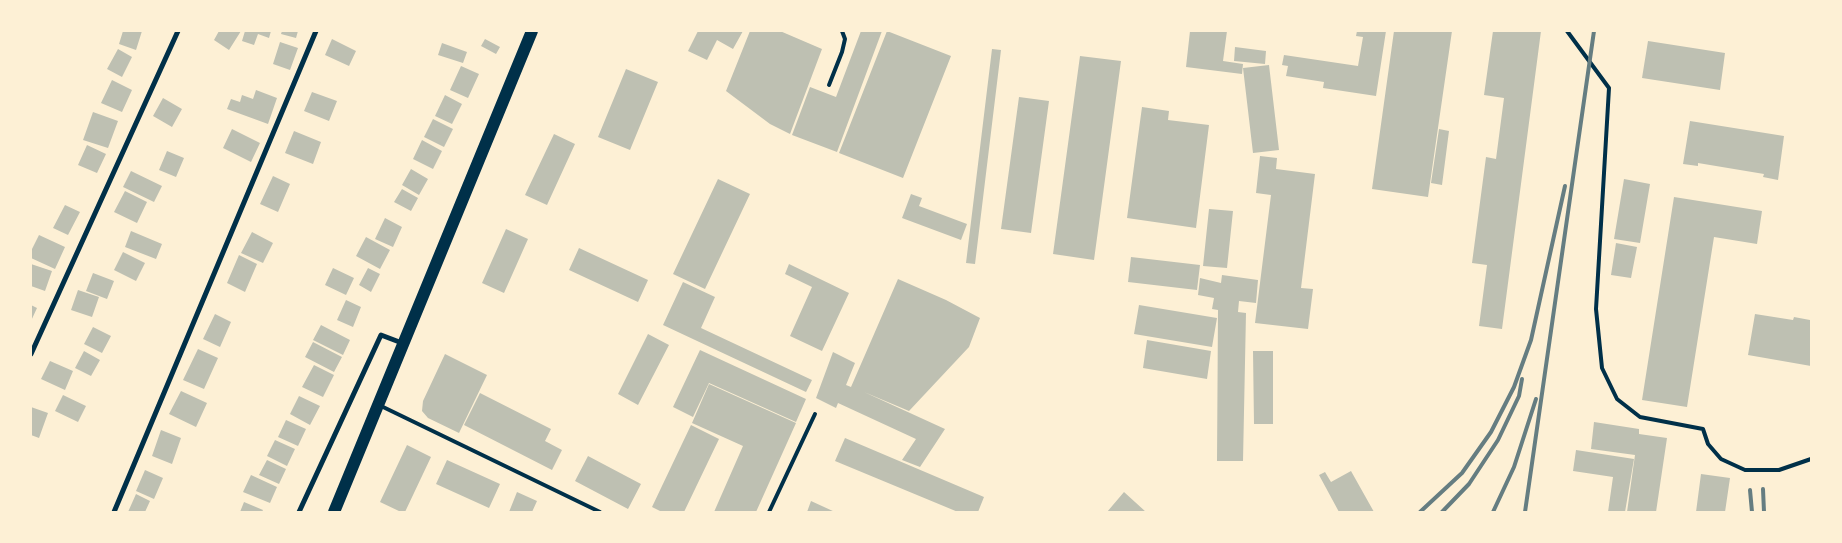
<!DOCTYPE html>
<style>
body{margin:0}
#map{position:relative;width:1842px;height:543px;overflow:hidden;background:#fdf0d5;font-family:"PT Sans",sans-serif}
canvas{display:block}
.frame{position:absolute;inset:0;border:32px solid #fdf0d5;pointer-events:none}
</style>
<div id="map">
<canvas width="1842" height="543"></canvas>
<div class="frame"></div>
</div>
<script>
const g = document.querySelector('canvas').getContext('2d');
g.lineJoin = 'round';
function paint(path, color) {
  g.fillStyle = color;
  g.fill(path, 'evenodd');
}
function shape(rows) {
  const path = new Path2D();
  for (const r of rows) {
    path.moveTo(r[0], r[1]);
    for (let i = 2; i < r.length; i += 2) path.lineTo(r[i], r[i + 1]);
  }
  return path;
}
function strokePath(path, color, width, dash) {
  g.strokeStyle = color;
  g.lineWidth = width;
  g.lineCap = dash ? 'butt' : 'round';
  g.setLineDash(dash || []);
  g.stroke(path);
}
paint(shape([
 [123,31,142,31,136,50,119,44],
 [219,31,241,31,229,50,214,40],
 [245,31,271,31,269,38,258,34,254,45,242,41],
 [282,31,298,31,296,38,281,34],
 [698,31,743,31,733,49,717,40,707,60,688,51],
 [750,31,780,31,822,49,790,134,770,124,726,91],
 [861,31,882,31,837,152,792,135,810,87,836,97],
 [887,31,951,56,903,178,839,153],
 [1190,31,1227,31,1223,61,1243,64,1242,74,1186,67],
 [1357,31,1386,31,1376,96,1323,88,1324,82,1286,76,1288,66,1282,65,1284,55,1358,66,1363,37,1356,36],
 [1394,31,1452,31,1428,197,1372,189],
 [1493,31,1541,31,1502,329,1479,326,1487,265,1472,263,1486,157,1496,159,1504,98,1484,95],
 [332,39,356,51,349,66,325,55],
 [485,39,500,47,496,54,481,46],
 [1648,41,1725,53,1720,90,1642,78],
 [280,42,298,48,290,70,273,64],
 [442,43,467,52,463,63,438,55],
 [1235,47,1266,51,1265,64,1234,61],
 [118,49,132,57,122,77,107,69],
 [992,49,1001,50,975,264,966,263],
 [1080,56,1121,61,1094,260,1053,254],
 [1269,65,1279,150,1253,153,1243,68],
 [461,66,479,74,468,98,450,90],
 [626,69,658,82,630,150,598,137],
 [112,80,132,90,122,112,101,103],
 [256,90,277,98,268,124,227,109,231,99,240,102,242,95,253,99],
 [312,92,337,101,329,121,304,111],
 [445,95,462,104,452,124,435,116],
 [1019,97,1049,101,1031,233,1001,229],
 [163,98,182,109,172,127,153,116],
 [1142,107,1169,111,1168,120,1209,125,1196,228,1127,218],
 [93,112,118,121,108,148,83,140],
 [433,119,453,129,444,147,424,137],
 [1690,121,1784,136,1778,180,1763,177,1764,174,1698,163,1698,166,1683,164],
 [232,129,260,143,251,162,223,148],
 [1439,129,1449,131,1442,185,1431,183],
 [294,131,321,142,313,164,285,153],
 [554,134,575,144,547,205,525,195],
 [422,140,442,151,433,169,413,159],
 [87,145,106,154,97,173,78,165],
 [167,151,184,158,176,177,159,170],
 [1260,156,1277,158,1276,169,1315,174,1301,288,1313,289,1308,329,1255,323,1271,195,1256,193],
 [411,169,428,179,419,195,402,185],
 [131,171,162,186,154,202,123,187],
 [273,176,290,184,278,212,260,204],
 [718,179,750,194,705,289,673,274],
 [1624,179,1650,184,1640,243,1614,239],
 [402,189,418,198,411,211,394,202],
 [125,191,147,202,137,223,114,212],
 [911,194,922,198,919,206,967,224,961,240,902,218],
 [1674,197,1762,211,1757,244,1714,237,1687,407,1642,400],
 [65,205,80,212,68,235,53,228],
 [1209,209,1233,211,1227,268,1203,266],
 [385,218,402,227,393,247,375,239],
 [506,229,528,239,504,293,482,283],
 [131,231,162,244,156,259,125,247],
 [252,232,273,243,263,263,241,253],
 [39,235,65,247,55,269,31,258,31,251],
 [366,237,390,250,380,269,356,256],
 [1616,243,1637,247,1631,278,1611,275],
 [579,248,648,280,638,302,569,270],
 [123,252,145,263,136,281,114,270],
 [239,255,257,264,245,292,227,283],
 [1131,257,1200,265,1197,290,1128,282],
 [31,264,52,271,45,291,31,286],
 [789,264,849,293,822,351,790,336,812,287,785,274],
 [333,268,354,278,346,295,325,285],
 [368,268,380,274,371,292,359,285],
 [93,273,114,281,107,299,86,291],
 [1222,275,1258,280,1256,303,1239,301,1238,312,1246,313,1243,461,1217,461,1218,310,1212,309,1214,298,1198,295,1200,278,1221,283],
 [898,279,946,300,980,318,969,347,909,411,864,392,945,429,920,467,902,460,916,439,838,403,836,408,816,398,833,352,855,363,846,385,851,387],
 [683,282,715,297,701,328,812,380,806,392,663,325],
 [78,290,99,297,92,317,71,310],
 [346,300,361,307,353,327,337,320],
 [31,305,37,308,31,321],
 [1139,305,1217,318,1212,347,1134,334],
 [215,314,231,322,220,347,203,339],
 [1755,314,1793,320,1794,317,1810,320,1811,366,1748,355],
 [321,325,350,340,343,355,313,340],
 [93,327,111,336,102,353,84,344],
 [648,334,669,345,638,405,618,394],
 [1147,340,1211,351,1207,379,1143,368],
 [313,342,342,357,334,372,305,357],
 [198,349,218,358,204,389,183,380],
 [700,350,806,399,796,422,709,383,693,417,673,407],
 [84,351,100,360,91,376,75,368],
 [1253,351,1273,351,1273,424,1254,424],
 [445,354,487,375,459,433,428,418,422,411,423,401],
 [50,361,73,371,65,390,41,379],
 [314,365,334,375,323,397,302,387],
 [709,384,796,423,756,512,714,512,743,446,692,423],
 [181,391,207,403,196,427,169,414],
 [480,393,551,429,545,441,562,450,552,470,464,425],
 [63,395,86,406,78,422,55,411],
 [299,396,320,406,310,425,290,414],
 [31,407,48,413,39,438,31,435],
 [286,420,306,429,298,446,278,437],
 [1594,422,1639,429,1639,434,1667,438,1656,512,1627,512,1635,455,1591,449],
 [691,425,719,439,684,512,662,512,652,507],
 [161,430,181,438,172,464,152,456],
 [845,438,984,497,978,512,958,512,835,461],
 [275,440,295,449,287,466,267,456],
 [407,445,431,457,405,512,401,512,380,502],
 [1576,450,1634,459,1625,512,1608,512,1613,477,1573,471],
 [588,456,641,484,628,509,575,481],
 [267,460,286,469,279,484,259,475],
 [447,460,500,484,489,508,436,484],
 [145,470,163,478,154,499,136,491],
 [1351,471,1374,512,1339,512,1319,475,1325,472,1331,482],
 [1701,474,1730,478,1725,512,1696,512],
 [251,475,277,487,270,503,243,492],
 [517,492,537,501,532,512,509,512],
 [1124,492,1146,512,1107,512],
 [136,494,150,501,145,512,128,512],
 [811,501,835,512,807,512],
 [244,502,263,510,262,512,240,512]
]), '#bec0b2');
strokePath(shape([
 [1567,31,1609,88,1596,309,1602,368,1617,399,1640,417,1703,429,1708,444,1721,459,1745,470,1779,470,1811,459],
 [829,85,842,52,845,39,842,31],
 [381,406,600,512],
 [769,512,815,414]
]), '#003049', 4);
strokePath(shape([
 [31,354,178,31],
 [114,512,316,31],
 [299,512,381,335,402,343]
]), '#003049', 5);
strokePath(shape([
 [334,512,532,31]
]), '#003049', 12);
strokePath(shape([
 [1763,489,1764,512],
 [1750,490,1752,512],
 [1420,512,1462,473,1491,432,1514,387,1531,340,1565,186],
 [1442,512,1469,484,1498,440,1519,396,1522,379],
 [1493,512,1514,467,1536,399],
 [1525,512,1594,31]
]), '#657d81', 4);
</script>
